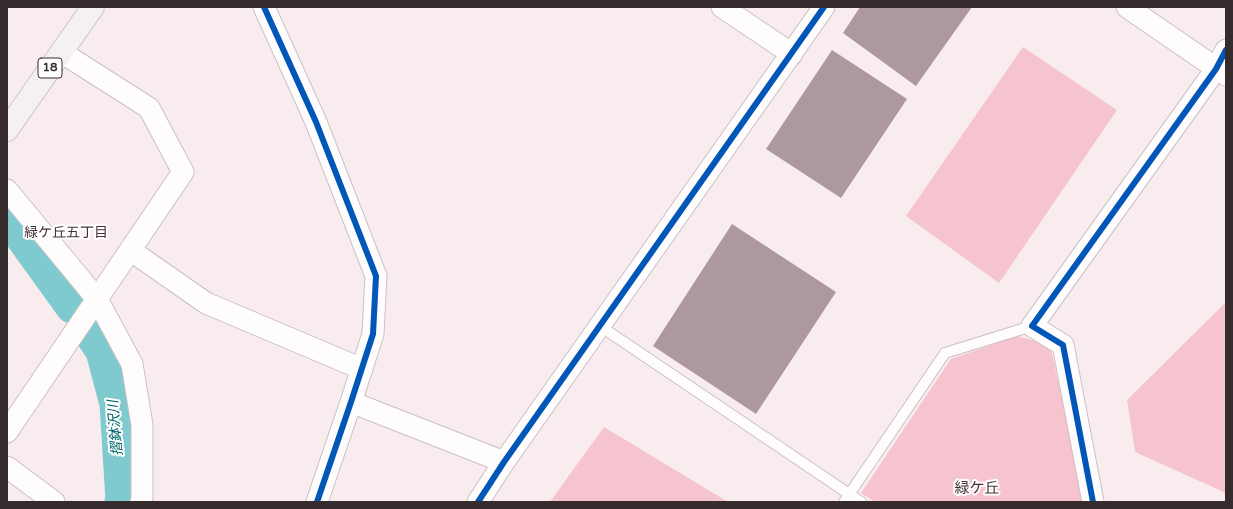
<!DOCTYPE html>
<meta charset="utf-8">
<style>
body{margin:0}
#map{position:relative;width:1233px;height:509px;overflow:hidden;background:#f9ecee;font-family:"Varela Round",sans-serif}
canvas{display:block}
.frame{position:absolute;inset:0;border:8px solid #362b2d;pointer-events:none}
</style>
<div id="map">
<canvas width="1233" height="509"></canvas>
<div class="frame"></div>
</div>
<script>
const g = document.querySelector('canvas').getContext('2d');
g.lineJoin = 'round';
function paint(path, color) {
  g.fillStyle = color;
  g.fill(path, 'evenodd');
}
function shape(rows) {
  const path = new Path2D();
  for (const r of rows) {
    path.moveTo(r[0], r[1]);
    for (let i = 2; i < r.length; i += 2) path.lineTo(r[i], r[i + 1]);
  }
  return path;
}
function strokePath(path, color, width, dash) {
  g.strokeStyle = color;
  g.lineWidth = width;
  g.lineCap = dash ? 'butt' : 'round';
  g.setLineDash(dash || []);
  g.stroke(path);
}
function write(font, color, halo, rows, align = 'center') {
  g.font = font + ' "Varela Round","Noto Sans JP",sans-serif';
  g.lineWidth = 4;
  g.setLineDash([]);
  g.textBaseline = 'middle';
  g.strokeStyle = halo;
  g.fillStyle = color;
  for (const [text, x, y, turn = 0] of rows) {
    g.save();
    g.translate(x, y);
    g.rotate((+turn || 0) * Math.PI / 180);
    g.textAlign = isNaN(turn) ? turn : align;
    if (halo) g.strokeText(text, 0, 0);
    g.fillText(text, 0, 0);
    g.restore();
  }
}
paint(shape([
 [1023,47,1117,110,999,283,906,216],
 [1226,302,1226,493,1135,452,1127,400],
 [1017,336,1050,345,1085,502,875,502,861,493,951,359],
 [604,427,728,502,550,502]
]), '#f5c4ce');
strokePath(shape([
 [7,217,72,307],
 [92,336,102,351,116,404,122,500,121,502]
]), '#7fcace', 33);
paint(shape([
 [860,7,972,7,916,86,843,33],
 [832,50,907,99,841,198,766,149],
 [732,224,836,292,756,414,653,346]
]), '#ad989d');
const service = shape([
 [600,326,861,502],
 [844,502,945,353,1032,326]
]);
const minor = shape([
 [264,7,316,122,376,276,373,334,351,402,317,502],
 [722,7,792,54],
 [1127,7,1226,75],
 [7,190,97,299,132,364,142,425,142,498,141,502],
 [130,250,206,303,362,369],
 [351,402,504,462],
 [7,432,183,172,149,108,61,52],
 [7,467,54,502],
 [478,502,504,462,824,7],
 [1093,502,1063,345,1032,326,1216,69,1226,50]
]);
const primary = shape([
 [7,130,93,7]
]);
strokePath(service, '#cbc0c2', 12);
strokePath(minor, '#cbc0c2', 23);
strokePath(primary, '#d0c9cb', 24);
strokePath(service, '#fefcfc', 10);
strokePath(minor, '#fefcfc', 21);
strokePath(primary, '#f6f1f1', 22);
strokePath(shape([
 [264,7,316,122,376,276,373,334,351,402,317,502],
 [478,502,504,462,824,7],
 [1093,502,1063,345,1032,326,1216,69,1226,50]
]), '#0057b8', 6);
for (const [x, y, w] of [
 [50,68,24]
]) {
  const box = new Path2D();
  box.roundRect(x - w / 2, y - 10, w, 20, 3);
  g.fillStyle = '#fff';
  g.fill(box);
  strokePath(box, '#362b2d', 1);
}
write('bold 12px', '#362b2d', null, [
 ["18",50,68]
]);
write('14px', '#473136', '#fff', [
 ["緑ケ丘五丁目",66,233]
]);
write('italic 14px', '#006569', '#fff', [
 ["摺鉢沢川",116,428,-95]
]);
write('15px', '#473136', '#fff', [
 ["緑ケ丘",977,489]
]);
</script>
